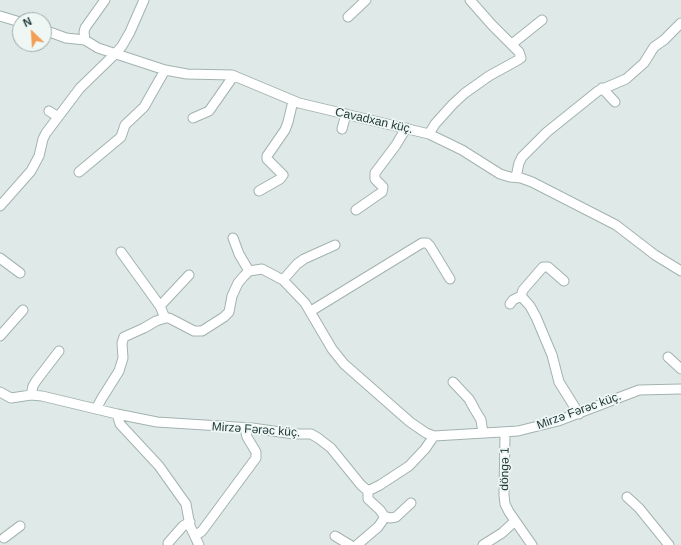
<!DOCTYPE html>
<meta charset="utf-8">
<style>
body{margin:0}
#map{position:relative;width:681px;height:545px;overflow:hidden;background:#dfeae8;font-family:Helvetica,sans-serif}
canvas{display:block}
.north{position:absolute;left:12px;top:12px;width:40px;height:40px;box-sizing:border-box;background:#eff7f5;border:1px solid #9cabaa;border-radius:50%;rotate:335deg;font-size:11px;font-weight:700;line-height:16px;text-align:center;color:#203a39}
.north::after{content:'';display:block;margin:auto;width:14px;height:18px;background:#f29e55;clip-path:polygon(50% 0,100% 100%,50% 72%,0 100%)}
</style>
<div id="map">
<canvas width="681" height="545"></canvas>
<div class="north">N</div>
</div>
<script>
const g = document.querySelector('canvas').getContext('2d');
g.lineJoin = 'round';
function shape(rows) {
  const path = new Path2D();
  for (const r of rows) {
    path.moveTo(r[0], r[1]);
    for (let i = 2; i < r.length; i += 2) path.lineTo(r[i], r[i + 1]);
  }
  return path;
}
function strokePath(path, color, width, dash) {
  g.strokeStyle = color;
  g.lineWidth = width;
  g.lineCap = dash ? 'butt' : 'round';
  g.setLineDash(dash || []);
  g.stroke(path);
}
function write(font, color, halo, rows, align = 'center') {
  g.font = font + ' Helvetica,sans-serif';
  g.lineWidth = 3.5;
  g.setLineDash([]);
  g.textBaseline = 'middle';
  g.strokeStyle = halo;
  g.fillStyle = color;
  for (const [text, x, y, turn = 0] of rows) {
    g.save();
    g.translate(x, y);
    g.rotate((+turn || 0) * Math.PI / 180);
    g.textAlign = isNaN(turn) ? turn : align;
    if (halo) g.strokeText(text, 0, 0);
    g.fillText(text, 0, 0);
    g.restore();
  }
}
const minor = shape([
 [0,16,20,22],
 [348,17,366,0],
 [44,30,66,38,85,40,98,48,165,70,187,74,232,75,299,103,429,134,462,150,500,174,510,177,521,178,532,182,616,225,655,255,681,271],
 [85,40,84,32,85,28,105,0],
 [512,44,542,20],
 [602,88,615,102],
 [49,111,58,117],
 [193,118,209,111,230,81,232,75],
 [342,129,346,114],
 [429,134,435,124,453,104,465,93,489,76,518,60,521,58,519,52,492,25,470,0],
 [79,172,121,137,125,125,144,107,165,70],
 [516,177,519,163,522,157,547,132,598,91,626,79,644,63,654,47,664,40,681,23],
 [259,191,280,179,283,175,267,159,267,156,285,130,288,122,293,101],
 [0,206,31,171,39,156,43,139,46,133,80,88,115,54,122,46,130,32,144,0],
 [356,210,382,192,383,187,375,179,375,173,396,145,406,128],
 [233,238,239,254,249,271],
 [121,252,160,306,165,318],
 [0,258,20,273],
 [283,280,297,264,304,259,335,245],
 [564,281,548,267,543,267,523,290,521,296,530,306,536,317,552,355,559,382,579,414],
 [510,304,513,300,521,296],
 [160,306,189,275],
 [311,311,422,243,427,243,430,246,450,279],
 [0,336,23,310],
 [668,357,681,369],
 [453,382,469,399,475,410,481,420,483,433],
 [0,392,11,398,31,395,42,396,117,414,157,422,252,428,294,434,311,434,318,438,331,448,361,485,368,491,380,485,409,466,425,449,434,436,518,431,558,421,639,390,681,389],
 [31,395,33,386,36,381,59,351],
 [96,409,102,398,119,371,123,358,122,343,124,337,144,328,156,321,165,318,169,318,194,331,202,331,224,317,229,312,232,296,238,283,244,276,249,271,262,269,283,280,305,303,332,349,344,364,410,422,426,433,434,436],
 [117,414,120,424,159,466,186,504,190,526,199,545],
 [505,433,504,495,505,504,509,512,532,545],
 [627,497,639,508,669,545],
 [384,516,390,518,396,517,411,503],
 [195,536,202,531,256,458,256,452,247,437,245,428],
 [335,536,350,545],
 [4,538,20,526],
 [168,543,183,526,190,522],
 [357,545,378,527,383,520,384,516,380,510,368,499,368,491],
 [483,545,502,533,515,521]
]);
strokePath(minor, '#a2b2b0', 11);
strokePath(minor, '#fff', 9);
write('12px', '#203a39', '#eff7f5', [
 ["Cavadxan küç.",374,121,13],
 ["Mirzə Fərəc küç.",579,411,-20],
 ["Mirzə Fərəc küç.",256,430,4],
 ["döngə 1",505,469,-89]
]);
</script>
